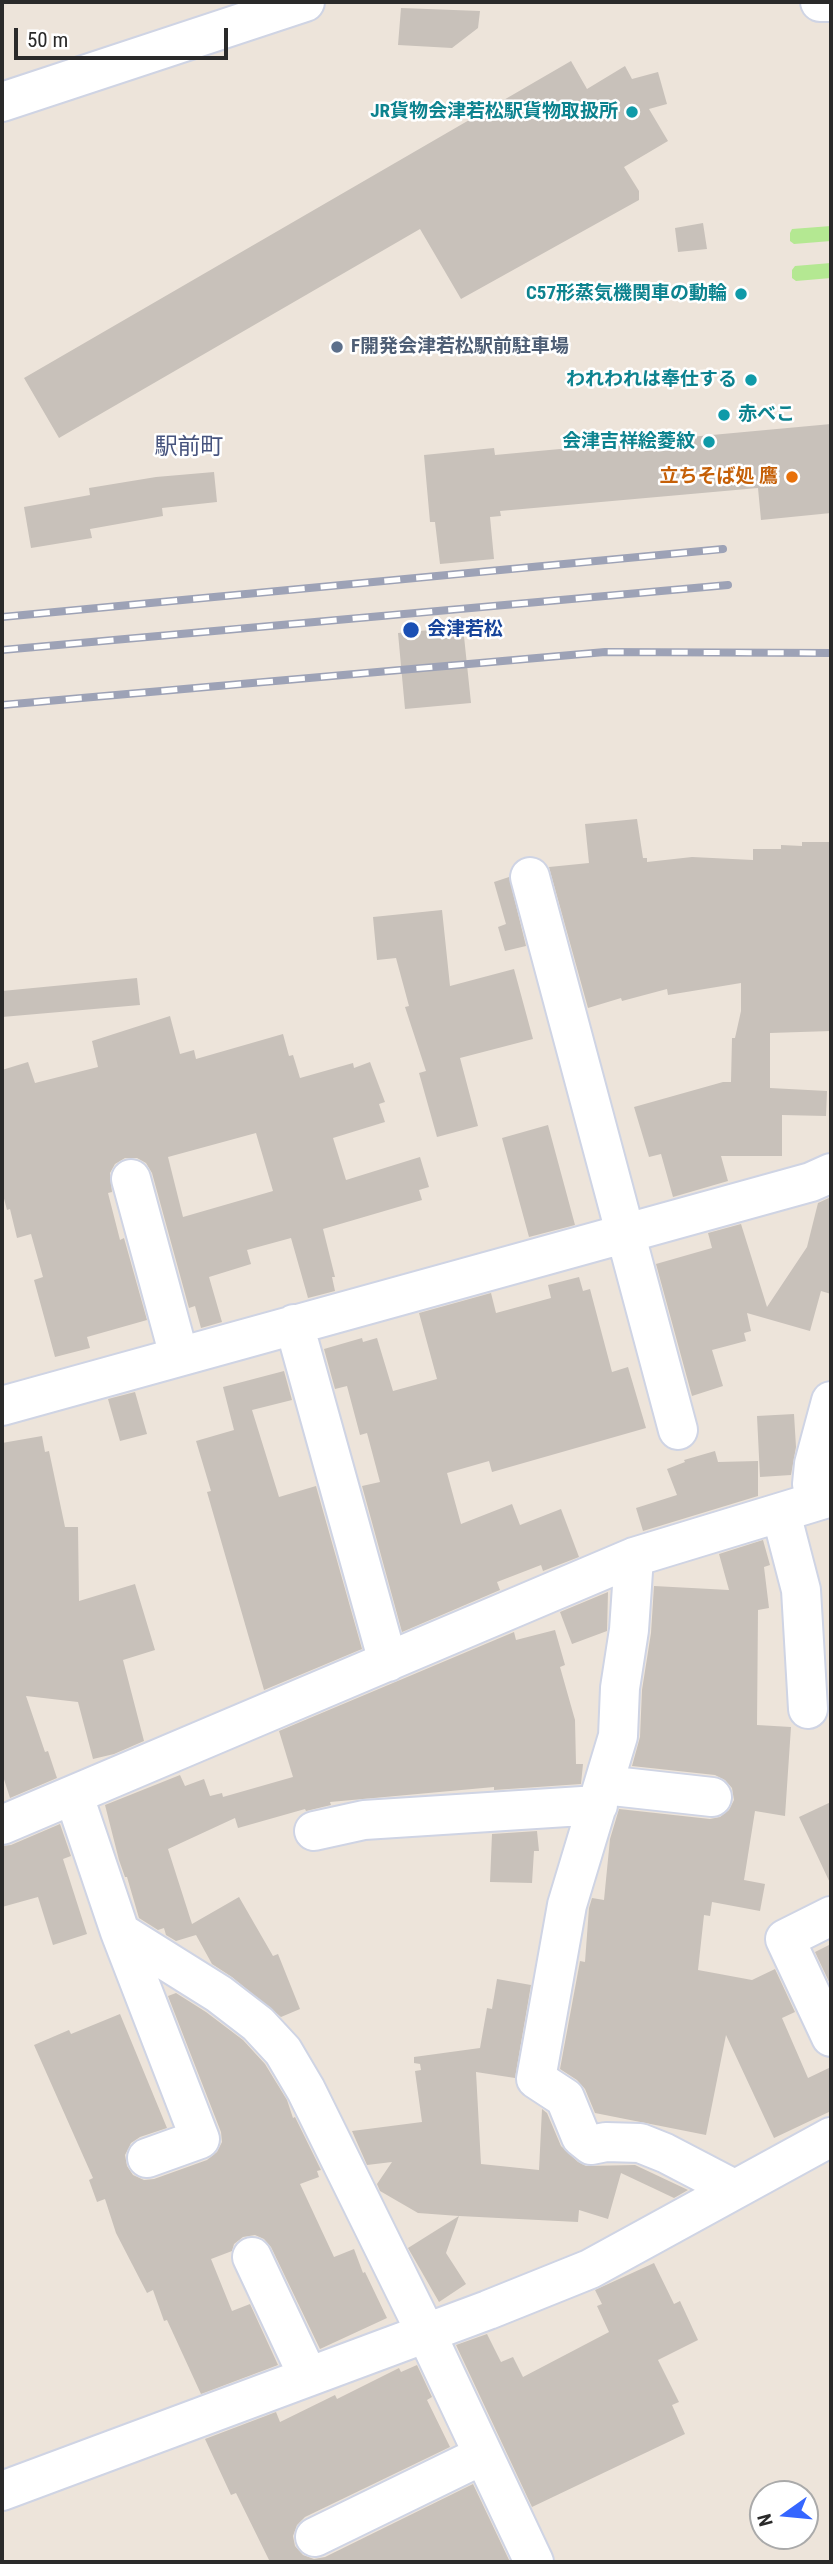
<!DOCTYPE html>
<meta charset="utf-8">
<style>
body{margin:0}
#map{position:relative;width:833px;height:2564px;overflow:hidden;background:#ede4da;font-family:"Roboto Condensed",sans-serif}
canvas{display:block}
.frame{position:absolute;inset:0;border:4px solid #2a2a2a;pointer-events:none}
.north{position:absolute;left:749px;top:2480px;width:70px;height:70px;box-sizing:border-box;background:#fff;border:2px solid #aaa;border-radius:50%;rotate:255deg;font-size:19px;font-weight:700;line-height:28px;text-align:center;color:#2a2a2a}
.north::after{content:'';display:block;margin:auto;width:24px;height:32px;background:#3566ff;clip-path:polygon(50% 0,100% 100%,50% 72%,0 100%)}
.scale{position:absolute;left:14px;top:28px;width:214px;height:32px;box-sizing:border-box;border:4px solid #2a2a2a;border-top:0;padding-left:9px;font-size:21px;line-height:24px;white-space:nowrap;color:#2a2a2a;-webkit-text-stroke:5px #fff;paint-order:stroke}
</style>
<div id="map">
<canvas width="833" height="2564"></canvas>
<div class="frame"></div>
<div class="north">N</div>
<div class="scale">50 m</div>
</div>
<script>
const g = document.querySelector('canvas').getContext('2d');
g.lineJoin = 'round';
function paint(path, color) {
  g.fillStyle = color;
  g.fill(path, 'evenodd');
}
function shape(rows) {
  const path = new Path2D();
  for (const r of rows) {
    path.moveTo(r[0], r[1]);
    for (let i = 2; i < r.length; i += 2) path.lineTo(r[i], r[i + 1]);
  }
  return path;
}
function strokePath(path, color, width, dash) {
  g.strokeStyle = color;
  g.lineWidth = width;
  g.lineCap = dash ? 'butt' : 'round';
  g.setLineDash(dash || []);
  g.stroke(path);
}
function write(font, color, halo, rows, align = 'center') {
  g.font = font + ' "Roboto Condensed","Noto Sans JP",sans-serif';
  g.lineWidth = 5;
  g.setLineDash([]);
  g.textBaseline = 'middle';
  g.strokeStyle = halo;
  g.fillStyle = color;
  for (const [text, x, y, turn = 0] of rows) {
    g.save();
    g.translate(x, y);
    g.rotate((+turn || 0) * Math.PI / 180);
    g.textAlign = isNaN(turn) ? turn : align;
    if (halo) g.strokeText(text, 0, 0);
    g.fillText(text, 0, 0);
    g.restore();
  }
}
paint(shape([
 [831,226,831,241,794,244,790,241,790,233,792,229],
 [831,263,831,278,796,281,792,278,792,270,795,266]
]), '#b4e892');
paint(shape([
 [401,8,480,11,478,28,452,48,398,45],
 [571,61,587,89,625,66,632,79,658,72,667,104,649,109,668,141,624,167,639,191,639,200,461,299,420,229,59,438,24,378],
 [703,223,707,249,678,252,675,228],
 [831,424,831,513,761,520,758,488,500,511,501,516,490,517,494,559,440,564,435,522,430,522,424,455,494,448,495,455],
 [214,472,217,502,162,508,163,516,90,529,92,538,31,548,24,507,90,495,89,488,156,477],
 [463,627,471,703,405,709,398,633],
 [637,819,643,858,647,858,647,862,692,857,753,860,753,849,781,849,781,845,802,846,802,842,831,842,831,1031,770,1033,770,1088,827,1091,826,1116,782,1115,782,1156,721,1156,728,1181,673,1197,661,1154,649,1157,634,1107,723,1082,731,1082,732,1038,735,1038,741,1011,741,983,668,995,667,989,622,1001,621,998,588,1008,549,867,589,863,585,824],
 [509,877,526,946,505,951,498,927,506,924,494,882],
 [442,910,450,986,514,969,533,1039,460,1058,478,1126,437,1137,419,1073,426,1071,405,1007,409,1006,396,958,377,960,373,917],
 [137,978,140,1005,2,1017,2,991],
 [170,1016,180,1054,194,1050,196,1059,283,1034,289,1056,293,1055,300,1078,353,1063,354,1068,370,1062,385,1102,379,1104,385,1122,333,1138,346,1180,420,1157,429,1187,419,1190,422,1200,323,1229,335,1277,332,1277,335,1291,308,1298,291,1238,247,1250,251,1264,209,1277,222,1322,201,1328,195,1306,189,1308,152,1173,146,1163,137,1158,125,1158,115,1164,110,1173,112,1192,108,1193,120,1240,124,1238,147,1320,87,1337,90,1348,55,1357,34,1280,43,1277,31,1234,17,1238,10,1209,7,1210,2,1191,2,1070,28,1062,35,1083,98,1067,92,1041],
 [256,1133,273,1191,183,1217,168,1157],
 [548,1125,575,1225,529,1237,502,1138],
 [831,1197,831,1294,821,1291,810,1331,747,1313,751,1331,744,1333,746,1341,712,1350,723,1386,692,1396,656,1264,712,1248,708,1233,741,1224,767,1307,807,1247,818,1203],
 [579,1277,583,1291,590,1289,612,1372,628,1367,646,1428,492,1472,489,1461,447,1473,461,1524,512,1504,520,1525,561,1509,579,1557,543,1571,541,1565,497,1582,500,1590,402,1632,362,1486,380,1482,367,1433,360,1435,347,1386,335,1389,324,1349,362,1338,363,1342,377,1338,393,1391,437,1379,419,1313,491,1293,496,1313,551,1298,548,1285],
 [284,1371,292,1400,252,1410,279,1497,316,1486,362,1649,264,1690,228,1565,207,1492,211,1491,196,1441,234,1430,223,1387],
 [135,1392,147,1434,120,1441,108,1399],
 [794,1414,796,1447,791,1475,760,1477,757,1416],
 [42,1436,45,1452,49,1451,65,1527,78,1527,79,1601,135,1584,155,1650,123,1660,144,1741,114,1754,93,1759,78,1702,26,1696,45,1752,48,1751,57,1778,10,1798,2,1773,2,1443],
 [715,1451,718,1462,758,1461,758,1496,643,1531,636,1508,677,1495,667,1469,685,1462,684,1460],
 [763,1540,770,1565,764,1567,769,1608,758,1610,757,1725,791,1727,785,1816,755,1811,744,1880,765,1884,760,1911,712,1902,710,1916,704,1915,698,1970,752,1980,775,1969,795,2012,782,2018,808,2078,831,2067,831,2111,774,2138,726,2035,706,2135,595,2113,585,2089,577,2080,560,2069,580,1961,585,1962,589,1908,592,1898,604,1900,610,1839,619,1809,710,1819,720,1817,729,1810,734,1800,732,1788,725,1780,715,1775,632,1766,640,1737,642,1690,651,1633,654,1586,729,1590,719,1554],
 [608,1592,607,1631,572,1644,560,1612],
 [555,1630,565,1665,560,1667,575,1720,576,1764,583,1764,581,1784,494,1790,494,1787,330,1802,331,1805,306,1811,305,1809,238,1828,235,1818,168,1849,192,1924,239,1897,273,1956,278,1954,300,2009,281,2017,232,1977,212,1964,196,1935,176,1941,166,1935,164,1928,158,1930,139,1918,127,1877,125,1877,119,1860,105,1805,180,1775,185,1786,204,1779,210,1796,222,1793,223,1797,293,1777,279,1731,514,1632,516,1640],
 [831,1802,831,1885,799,1817],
 [60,1824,71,1856,63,1859,87,1934,53,1945,38,1897,2,1907,2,1846,11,1845],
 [537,1831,539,1851,534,1851,532,1883,490,1882,492,1834],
 [831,1944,831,1986,815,1952],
 [497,1979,531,1985,515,2078,476,2072,481,2164,539,2170,542,2109,547,2113,561,2146,578,2162,586,2166,635,2165,688,2190,674,2198,621,2173,608,2219,579,2210,578,2222,459,2216,446,2253,466,2284,439,2302,408,2248,459,2216,418,2213,380,2191,377,2184,392,2162,367,2165,352,2131,422,2122,415,2071,421,2070,420,2064,414,2063,414,2057,480,2048,487,2008,492,2009],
 [176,1993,206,2012,243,2040,265,2064,287,2100,293,2118,295,2117,321,2170,317,2171,319,2177,300,2184,334,2257,354,2249,363,2273,365,2272,387,2318,320,2349,271,2247,264,2239,255,2235,243,2237,234,2244,232,2251,211,2259,232,2311,250,2304,278,2365,201,2394,167,2320,164,2321,153,2290,147,2293,116,2233,105,2199,97,2202,89,2180,93,2178,34,2045,69,2030,71,2034,120,2014,167,2128,140,2137,131,2143,125,2155,127,2166,133,2175,144,2180,154,2179,207,2160,217,2152,222,2142,221,2132,168,1996],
 [654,2263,674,2304,680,2301,698,2340,658,2360,679,2402,672,2405,685,2434,532,2507,456,2345,487,2334,501,2362,513,2357,523,2377,609,2332,597,2306,602,2304,595,2290],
 [417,2365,432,2397,427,2400,450,2447,305,2517,297,2525,293,2536,295,2546,303,2555,314,2559,325,2557,473,2484,510,2562,270,2562,236,2493,231,2495,205,2439,276,2412,280,2422,335,2395,337,2399,399,2368,401,2372]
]), '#c8c1ba');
const minor = shape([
 [820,2,831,2],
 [2,102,305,2],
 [530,877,678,1430],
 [131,1179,179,1356],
 [294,1324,388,1662],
 [2,1406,811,1182,831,1173],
 [816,1501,812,1484,814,1464,831,1401],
 [781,1513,801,1590,808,1709],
 [634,1557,629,1630,620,1688,618,1736,567,1905,536,2079,565,2098,581,2137,591,2145,606,2142,640,2143,665,2153,734,2189],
 [604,1785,712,1797],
 [74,1796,120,1932,219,1994,258,2024,283,2051,306,2090,425,2331,534,2562],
 [2,1825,634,1557,831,1497],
 [314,1831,364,1820,598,1805],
 [831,1916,785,1939,831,2037],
 [120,1932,200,2139,147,2158],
 [252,2257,308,2376],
 [2,2491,488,2310,590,2269,831,2137],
 [315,2537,483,2455]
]);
strokePath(minor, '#cfd4e4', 42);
strokePath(minor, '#fff', 38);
const rail = shape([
 [2,617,723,549],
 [2,650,728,585],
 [2,705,605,652,831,653]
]);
strokePath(rail, '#9da2b6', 8);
strokePath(rail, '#fff', 5, [16]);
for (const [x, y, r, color] of [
 [632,112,7,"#0f9aa8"],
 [741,294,7,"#0f9aa8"],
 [337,347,7,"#5c6f8a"],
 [751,380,7,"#0f9aa8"],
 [724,415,7,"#0f9aa8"],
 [709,442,7,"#0f9aa8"],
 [792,477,7,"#e8710a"],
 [411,630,9,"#1a4fb4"]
]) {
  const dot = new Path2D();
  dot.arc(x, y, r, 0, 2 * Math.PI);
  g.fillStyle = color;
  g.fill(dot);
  strokePath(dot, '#fff', 2.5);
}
write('bold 19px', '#0d838f', '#fff', [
 ["JR貨物会津若松駅貨物取扱所",618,112],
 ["C57形蒸気機関車の動輪",727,294],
 ["われわれは奉仕する",737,380],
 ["赤べこ",738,415,"left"],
 ["会津吉祥絵菱紋",695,442]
], 'right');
write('bold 19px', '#4e5e75', '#fff', [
 ["F開発会津若松駅前駐車場",351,347]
], 'left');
write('bold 19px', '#c56008', '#fff', [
 ["立ちそば処 鷹",778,477]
], 'right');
write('bold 19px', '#164399', '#fff', [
 ["会津若松",427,630]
], 'left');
write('23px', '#47547e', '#fff', [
 ["駅前町",189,448]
]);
</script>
